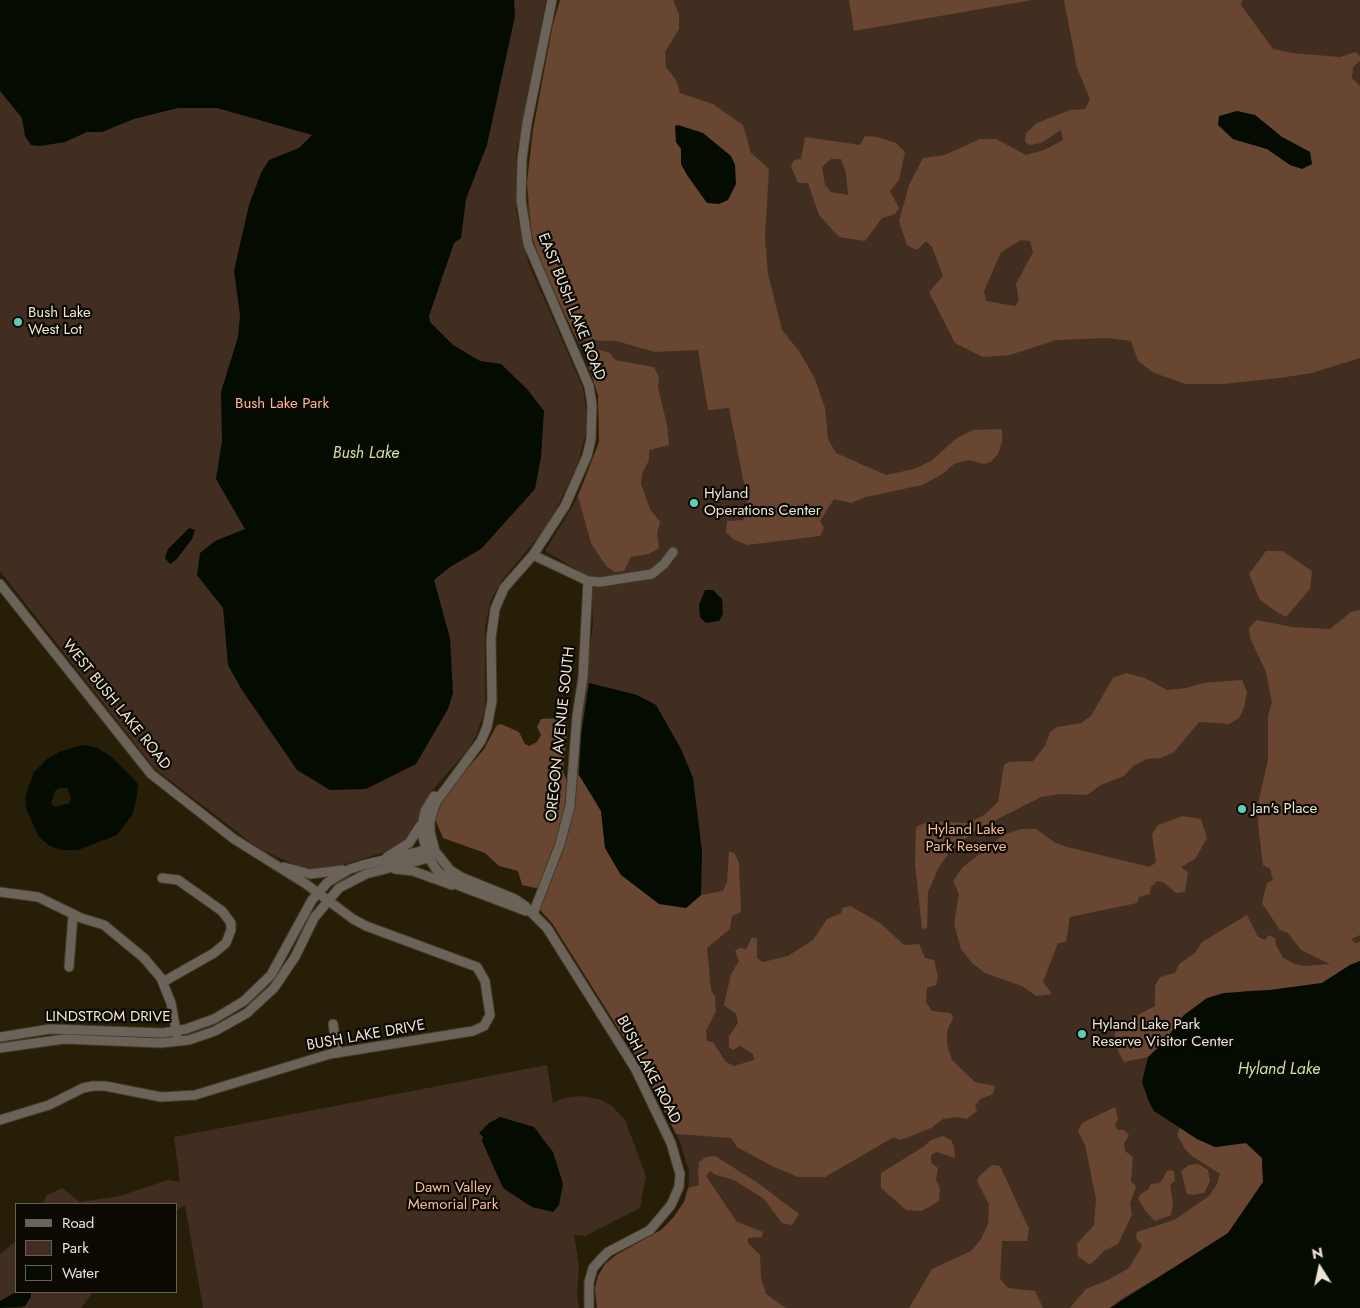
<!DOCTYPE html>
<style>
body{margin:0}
#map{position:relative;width:1360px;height:1308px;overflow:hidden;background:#271e07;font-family:Jost,sans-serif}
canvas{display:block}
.legend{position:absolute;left:15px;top:1203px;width:162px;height:90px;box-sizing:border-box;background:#0c0902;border:1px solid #666158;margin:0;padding:6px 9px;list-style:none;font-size:15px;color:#ece6d8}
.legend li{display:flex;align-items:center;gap:10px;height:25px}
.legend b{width:25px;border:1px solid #666158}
.north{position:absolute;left:1295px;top:1243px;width:50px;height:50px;-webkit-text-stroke:4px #0c0902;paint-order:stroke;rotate:350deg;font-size:14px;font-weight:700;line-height:20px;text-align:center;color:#ece6d8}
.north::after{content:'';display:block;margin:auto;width:18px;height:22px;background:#ece6d8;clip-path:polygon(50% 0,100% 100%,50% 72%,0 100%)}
</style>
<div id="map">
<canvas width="1360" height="1308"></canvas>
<ul class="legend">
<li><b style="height:6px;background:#6b635a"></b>Road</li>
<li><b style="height:14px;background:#422e21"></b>Park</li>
<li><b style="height:14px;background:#040b00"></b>Water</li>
</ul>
<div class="north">N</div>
</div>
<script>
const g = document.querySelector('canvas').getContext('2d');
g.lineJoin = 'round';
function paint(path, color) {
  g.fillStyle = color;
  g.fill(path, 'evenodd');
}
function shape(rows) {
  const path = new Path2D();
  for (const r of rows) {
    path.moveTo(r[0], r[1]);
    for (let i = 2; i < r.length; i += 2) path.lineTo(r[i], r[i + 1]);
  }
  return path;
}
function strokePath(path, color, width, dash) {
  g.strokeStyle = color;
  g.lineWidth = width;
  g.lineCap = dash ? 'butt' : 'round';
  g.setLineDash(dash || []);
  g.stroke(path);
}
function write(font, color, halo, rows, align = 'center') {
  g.font = font + ' Jost,sans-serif';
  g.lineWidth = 4.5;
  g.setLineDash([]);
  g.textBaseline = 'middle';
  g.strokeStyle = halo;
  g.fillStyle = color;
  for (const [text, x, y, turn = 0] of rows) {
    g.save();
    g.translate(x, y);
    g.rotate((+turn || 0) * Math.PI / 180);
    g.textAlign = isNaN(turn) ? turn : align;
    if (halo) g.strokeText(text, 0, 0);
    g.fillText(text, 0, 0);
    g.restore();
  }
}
paint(shape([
 [0,0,546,0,516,155,516,210,528,262,583,388,587,417,586,432,578,463,556,510,541,534,502,580,490,602,485,628,485,709,476,736,466,752,430,793,414,830,392,850,329,869,316,870,300,867,258,848,154,768,0,571],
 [560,0,1360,0,1360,1308,597,1308,595,1288,598,1276,605,1264,616,1255,661,1230,673,1218,684,1202,689,1184,689,1171,679,1139,637,1058,552,923,540,910,564,845,593,624,591,578,545,551,574,504,591,466,599,442,600,420,598,395,591,370,541,263,532,236,528,209,527,182,533,130,553,24],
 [547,1065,553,1103,564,1098,581,1096,599,1099,612,1106,625,1120,646,1176,640,1208,585,1236,574,1235,579,1266,577,1294,579,1308,203,1308,185,1205,176,1211,176,1204,42,1204,47,1195,62,1188,80,1202,120,1196,168,1180,180,1182,174,1137],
 [16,1241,16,1292,0,1301,0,1254],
 [31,1292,93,1292,81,1308,22,1308,31,1297]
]), '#422e21');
paint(shape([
 [560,0,673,0,679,15,679,29,665,52,666,67,676,80,680,93,713,104,743,125,751,153,769,169,765,237,768,274,782,330,799,351,815,379,825,408,828,439,836,453,886,475,914,469,931,461,957,438,973,430,1002,429,1002,442,998,454,991,462,983,464,969,460,954,464,941,475,922,485,866,497,851,503,834,499,820,521,824,528,820,536,747,545,733,539,726,532,727,521,743,520,748,504,729,408,708,410,698,350,655,352,616,341,577,340,541,263,532,236,527,182,533,130,553,24],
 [849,0,1032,0,854,31],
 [1064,0,1242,0,1241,5,1273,49,1291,53,1340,57,1356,52,1360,57,1360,61,1353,67,1352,78,1360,86,1360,358,1312,373,1279,378,1223,384,1186,384,1154,373,1138,361,1131,341,1107,338,1056,340,1010,355,983,357,955,343,929,292,943,276,932,247,926,241,917,250,907,245,899,221,909,185,923,158,945,155,980,139,996,139,1026,155,1044,150,1063,140,1061,130,1041,143,1030,145,1025,142,1026,133,1037,123,1070,110,1085,109,1090,99,1077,68],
 [1255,115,1282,137,1310,152,1290,165,1267,149,1233,139],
 [1021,240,1030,241,1033,252,1016,284,1019,300,1015,306,986,301,984,291,1001,252],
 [865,136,877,137,896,143,905,152,899,180,890,191,899,208,895,214,882,218,865,241,839,237,819,215,808,183,798,183,791,166,794,160,801,159,805,137,860,145],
 [831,159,841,159,846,173,848,195,831,192,825,185,822,167],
 [593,348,610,353,615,360,654,367,659,377,658,387,667,425,669,445,649,450,649,460,642,474,641,484,650,509,660,522,657,533,659,548,649,554,631,557,624,571,615,572,606,566,591,543,578,496,599,442,598,395,585,356],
 [1266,551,1282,551,1312,571,1310,589,1286,617,1277,612,1260,600,1249,574],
 [1360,610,1360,935,1351,939,1355,943,1360,942,1360,961,1350,965,1322,983,1270,990,1244,991,1184,1015,1163,1043,1148,1057,1124,1062,1115,1045,1115,1027,1155,1006,1155,986,1160,977,1175,973,1179,964,1195,953,1202,942,1247,915,1258,937,1265,940,1269,935,1275,938,1276,945,1283,958,1294,964,1305,966,1330,964,1301,950,1288,933,1279,929,1262,903,1267,883,1273,880,1270,869,1263,865,1258,824,1259,799,1268,760,1268,716,1272,702,1266,672,1250,638,1249,628,1257,620,1292,627,1330,629,1351,612],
 [1126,673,1145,678,1167,690,1186,688,1203,683,1242,680,1247,692,1244,708,1239,718,1229,724,1199,722,1174,752,1161,758,1147,759,1133,766,1124,776,1101,785,1087,795,1061,794,1041,797,978,829,951,850,939,867,928,892,927,928,922,929,915,863,916,827,929,821,968,823,984,815,998,802,1004,765,1009,762,1033,761,1045,746,1050,732,1057,727,1081,723,1091,716,1113,678],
 [561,718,568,724,563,771,568,785,564,823,540,889,522,885,518,871,499,866,485,853,443,838,435,819,441,799,484,749,497,725,501,724,519,732,525,744,529,746,537,742,541,735,537,727,541,719],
 [575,775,579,775,586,785,601,811,605,848,621,875,686,908,701,895,723,891,727,882,729,851,735,854,739,863,741,912,732,916,730,929,707,948,711,990,715,996,716,1011,706,1031,707,1041,713,1042,726,1062,734,1066,754,1060,753,1054,740,1046,733,1050,729,1047,729,1036,738,1023,736,1014,724,1005,731,974,739,961,735,951,739,948,746,949,752,937,757,939,757,958,763,962,788,956,813,940,827,919,841,913,843,908,850,906,880,923,904,945,919,944,925,958,934,960,938,977,936,985,927,988,926,1002,932,1011,951,1013,953,1018,947,1031,947,1044,952,1060,975,1082,995,1086,993,1094,980,1099,975,1106,977,1111,967,1119,957,1117,943,1119,931,1128,909,1137,900,1140,894,1137,825,1177,798,1177,772,1166,737,1147,731,1138,676,1134,637,1058,552,923,540,910,564,845],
 [1182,816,1201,819,1207,838,1195,859,1181,867,1188,872,1185,892,1176,893,1163,882,1157,881,1151,887,1150,894,1139,897,1137,903,1070,917,1066,942,1058,943,1043,982,1052,994,1036,996,1022,986,985,973,972,963,961,949,954,924,959,894,953,881,962,868,1003,835,1021,829,1036,829,1054,842,1067,847,1150,867,1156,862,1152,834,1158,825],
 [1115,1107,1118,1119,1115,1126,1118,1130,1124,1130,1129,1135,1124,1144,1125,1151,1133,1157,1131,1182,1136,1186,1130,1204,1132,1215,1118,1244,1104,1251,1092,1263,1088,1264,1078,1256,1077,1244,1094,1225,1096,1199,1085,1145,1078,1131,1082,1123],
 [1180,1128,1197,1139,1215,1147,1246,1143,1262,1158,1263,1182,1228,1233,1194,1256,1121,1299,1110,1308,1070,1308,1086,1289,1110,1279,1129,1268,1142,1246,1136,1238,1137,1232,1174,1220,1209,1196,1217,1184,1220,1174,1192,1156,1185,1149,1177,1134],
 [943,1136,951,1140,954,1147,955,1158,936,1152,931,1155,931,1163,938,1168,936,1179,940,1189,939,1201,922,1211,906,1210,881,1188,881,1173,923,1147,931,1140],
 [715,1156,758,1183,799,1214,792,1225,782,1223,764,1199,734,1180,716,1175,710,1171,706,1176,737,1222,763,1232,762,1237,748,1238,748,1243,760,1255,761,1278,766,1294,786,1308,597,1308,595,1288,598,1276,605,1264,616,1255,661,1230,673,1218,684,1202,688,1188,699,1185,698,1173,699,1162,706,1157],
 [1198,1164,1208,1170,1210,1181,1204,1193,1193,1195,1187,1194,1181,1171,1189,1165],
 [992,1165,1000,1166,1029,1229,1027,1241,1002,1241,1000,1279,1008,1288,1035,1291,1043,1308,909,1308,932,1269,971,1251,981,1239,988,1224,989,1204,977,1181,979,1176],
 [1168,1170,1174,1171,1175,1181,1170,1185,1173,1203,1171,1215,1155,1221,1144,1209,1138,1198,1142,1193,1148,1190,1151,1184,1160,1183]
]), '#684632');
paint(shape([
 [0,0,514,0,515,16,487,145,466,199,461,238,454,243,429,316,430,322,453,345,480,361,501,364,527,389,544,411,541,457,535,489,481,549,450,567,434,580,450,638,453,693,448,709,416,764,366,789,330,790,297,770,242,690,228,665,223,608,197,575,200,553,215,541,245,529,216,479,222,441,221,392,238,337,240,315,234,271,249,205,261,173,269,160,299,148,312,135,217,108,178,108,134,119,102,132,87,132,65,142,40,146,31,145,25,136,22,118,0,91],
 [1237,111,1255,115,1282,137,1310,152,1312,164,1302,169,1290,165,1267,149,1233,139,1218,125,1219,116],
 [678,125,703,133,731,156,735,165,736,184,728,200,719,204,707,203,687,175,681,164,681,149,676,142,675,126],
 [189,528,195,530,192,539,176,560,170,564,165,558,168,549],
 [705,590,713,590,722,599,723,614,719,621,706,623,700,617,699,605],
 [589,683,637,695,656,705,681,749,693,778,702,851,701,895,686,908,659,904,621,875,605,848,601,811,579,775,581,735],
 [83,745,98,748,114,759,138,784,136,801,132,815,117,835,78,850,62,850,50,846,38,836,26,808,25,797,34,772,47,759,59,752],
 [59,788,67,788,71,797,70,803,55,807,51,804,55,791],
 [1360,961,1360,1308,1110,1308,1228,1233,1263,1182,1262,1158,1246,1143,1215,1147,1197,1139,1154,1111,1149,1102,1142,1082,1148,1057,1163,1043,1184,1015,1207,998,1224,993,1270,990,1322,983,1350,965],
 [500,1117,534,1127,553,1152,563,1184,559,1205,553,1212,532,1207,503,1188,482,1141,483,1137,479,1133,489,1123],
 [16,1292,31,1292,31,1297,25,1306,0,1308,0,1301]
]), '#040b00');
const minor = shape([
 [552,0,527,123,522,159,521,200,528,244,589,386,592,405,591,439,587,456,565,506,533,555,504,588,495,609,491,638,492,701,487,727,481,741,436,802,430,821,430,832,435,851,450,870,461,877,515,899,525,906,547,928,635,1068,671,1143,680,1174,679,1187,671,1205,650,1230,608,1252,600,1260,593,1268,589,1282,589,1308],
 [533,555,588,581,600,582,652,574,664,564,673,552],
 [0,584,151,774,234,839,306,884,353,919,366,926,477,967,485,981,490,1015,484,1026,473,1031,330,1054,195,1095,161,1097,105,1086,93,1086,83,1088,49,1105,0,1120],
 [434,796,425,811,421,831,429,858,438,872,455,884,526,911],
 [387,857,409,843,420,826],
 [284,867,310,874,343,870],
 [395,869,413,871,452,885],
 [162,878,178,880,222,911,231,923,231,930,226,943,214,953,163,982],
 [0,892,38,897,81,918,104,925,144,958,161,978,171,1003,177,1036],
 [533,914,560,844,570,806,577,716,583,677,588,581],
 [69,967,73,915],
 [333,1024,338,1053],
 [0,1037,50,1029,163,1033,186,1029,214,1019,244,1001,271,975,312,900,328,882,350,869,363,865,426,850,435,851],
 [0,1048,64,1039,161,1043,189,1040,215,1031,247,1013,274,988,295,957,314,918,339,888,366,874,429,858,435,851]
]);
strokePath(minor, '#433a24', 11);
strokePath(minor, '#6b635a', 9);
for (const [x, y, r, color] of [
 [18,322,5,"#5dceb9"],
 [694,503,5,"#5dceb9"],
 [1242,809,5,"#5dceb9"],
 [1082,1034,5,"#5dceb9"]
]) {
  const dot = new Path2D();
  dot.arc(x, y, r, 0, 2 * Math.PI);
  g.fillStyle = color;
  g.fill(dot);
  strokePath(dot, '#0c0902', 2);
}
write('15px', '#ece6d8', '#0c0902', [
 ["EAST BUSH LAKE ROAD",571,307,68],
 ["WEST BUSH LAKE ROAD",116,705,51],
 ["OREGON AVENUE SOUTH",561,734,-84],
 ["LINDSTROM DRIVE",108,1017],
 ["BUSH LAKE DRIVE",366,1036,-10],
 ["BUSH LAKE ROAD",648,1070,62]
]);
write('15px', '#ece6d8', '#0c0902', [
 ["Bush Lake",28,313],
 ["West Lot",28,330],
 ["Hyland",704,494],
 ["Operations Center",704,511],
 ["Jan's Place",1252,809],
 ["Hyland Lake Park",1092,1025],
 ["Reserve Visitor Center",1092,1042]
], 'left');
write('15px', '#f7ba95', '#0c0902', [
 ["Bush Lake Park",282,404],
 ["Hyland Lake",966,830],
 ["Park Reserve",966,847],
 ["Dawn Valley",453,1188],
 ["Memorial Park",453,1205]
]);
write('italic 16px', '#cce3a4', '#0c0902', [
 ["Bush Lake",366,454],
 ["Hyland Lake",1279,1070]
]);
</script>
